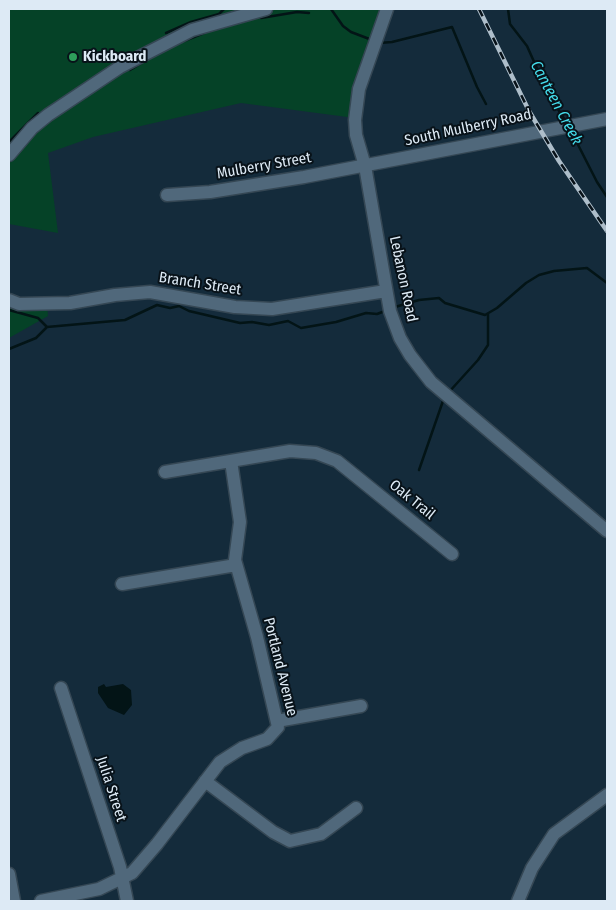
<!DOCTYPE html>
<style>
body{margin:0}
#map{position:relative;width:616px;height:910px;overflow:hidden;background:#142b3b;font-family:"Fira Sans Condensed",sans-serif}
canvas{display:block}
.frame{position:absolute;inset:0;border:10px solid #ddeaf5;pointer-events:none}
</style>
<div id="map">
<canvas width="616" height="910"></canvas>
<div class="frame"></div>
</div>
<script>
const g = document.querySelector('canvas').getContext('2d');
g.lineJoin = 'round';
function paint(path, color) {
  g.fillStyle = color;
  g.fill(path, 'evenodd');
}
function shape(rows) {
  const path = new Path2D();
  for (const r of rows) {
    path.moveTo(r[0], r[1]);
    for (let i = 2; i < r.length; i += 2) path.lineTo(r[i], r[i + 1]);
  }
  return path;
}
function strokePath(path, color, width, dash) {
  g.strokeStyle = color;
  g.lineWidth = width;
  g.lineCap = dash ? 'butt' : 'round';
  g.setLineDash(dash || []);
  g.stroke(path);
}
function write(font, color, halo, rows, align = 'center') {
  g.font = font + ' "Fira Sans Condensed",sans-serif';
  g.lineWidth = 4;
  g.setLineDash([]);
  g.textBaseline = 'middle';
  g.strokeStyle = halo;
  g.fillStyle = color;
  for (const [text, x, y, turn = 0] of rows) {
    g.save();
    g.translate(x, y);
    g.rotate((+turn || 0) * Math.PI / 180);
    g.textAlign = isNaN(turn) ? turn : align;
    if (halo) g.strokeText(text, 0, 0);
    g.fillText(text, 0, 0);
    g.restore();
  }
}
paint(shape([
 [9,9,386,9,355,118,241,103,93,137,48,153,58,233,9,224],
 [9,299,47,304,48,316,9,338]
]), '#054227');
paint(shape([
 [104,684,106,687,123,684,131,690,132,705,124,715,108,708,98,693,98,687]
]), '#031416');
strokePath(shape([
 [331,9,343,26,351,32,372,40],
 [508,9,510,24,527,46,548,93,566,122],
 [261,18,297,12,309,13],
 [166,33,191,22,219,14,224,9],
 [184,41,204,33],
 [379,43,392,42,452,27,477,87,486,104],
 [130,70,143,62],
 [571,131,597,182,607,197],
 [9,142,38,113],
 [395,307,419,300,439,298,445,303,485,315,497,308,526,283,539,275,554,271,587,268,607,283],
 [9,310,38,318,47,327],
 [9,349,36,338,47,327,125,320,157,305,170,308,179,306,189,311,240,323,252,322,269,325,288,321,301,328,336,322,366,313,377,314,385,311],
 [449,392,478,360,488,345,488,314],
 [419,470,444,398]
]), '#031416', 2.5);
const minor = shape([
 [387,9,359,89,355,120,356,135,365,166,390,311,400,338,410,355,431,382,607,531],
 [9,155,32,128,48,115,120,67,192,30,266,9],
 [167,195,210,192,304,177,607,119],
 [9,300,19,304,70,303,115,295,150,292,235,307,272,309,386,291],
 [165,472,290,451,316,453,337,461,452,554],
 [122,584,236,565],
 [61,688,120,867,127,901],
 [277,721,361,706],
 [205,781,273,832,290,841,321,834,356,808],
 [9,874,14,901],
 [41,901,99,889,132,873,157,844,220,762,242,748,267,739,278,727,257,637,235,560,240,522,231,461],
 [518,901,532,868,554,834,607,795]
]);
strokePath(minor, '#354754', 15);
strokePath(minor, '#50687b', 12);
const rail = shape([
 [479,9,529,111,559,161,607,231]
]);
strokePath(rail, '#aebeca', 4.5);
strokePath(rail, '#081219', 2.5, [8]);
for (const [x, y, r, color] of [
 [73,57,5,"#2e9e5b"]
]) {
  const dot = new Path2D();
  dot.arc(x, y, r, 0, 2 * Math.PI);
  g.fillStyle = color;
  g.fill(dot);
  strokePath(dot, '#081219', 2);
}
write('bold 15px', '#ddeaf5', '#081219', [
 ["Kickboard",83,57]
], 'left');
write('15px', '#ddeaf5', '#081219', [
 ["South Mulberry Road",468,128,-12],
 ["Mulberry Street",264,166,-10],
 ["Lebanon Road",403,279,78],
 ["Branch Street",200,284,9],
 ["Oak Trail",412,500,39],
 ["Portland Avenue",280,667,76],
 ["Julia Street",111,789,72]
]);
write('italic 16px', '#44dceb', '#081219', [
 ["Canteen Creek",556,103,62]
]);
</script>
